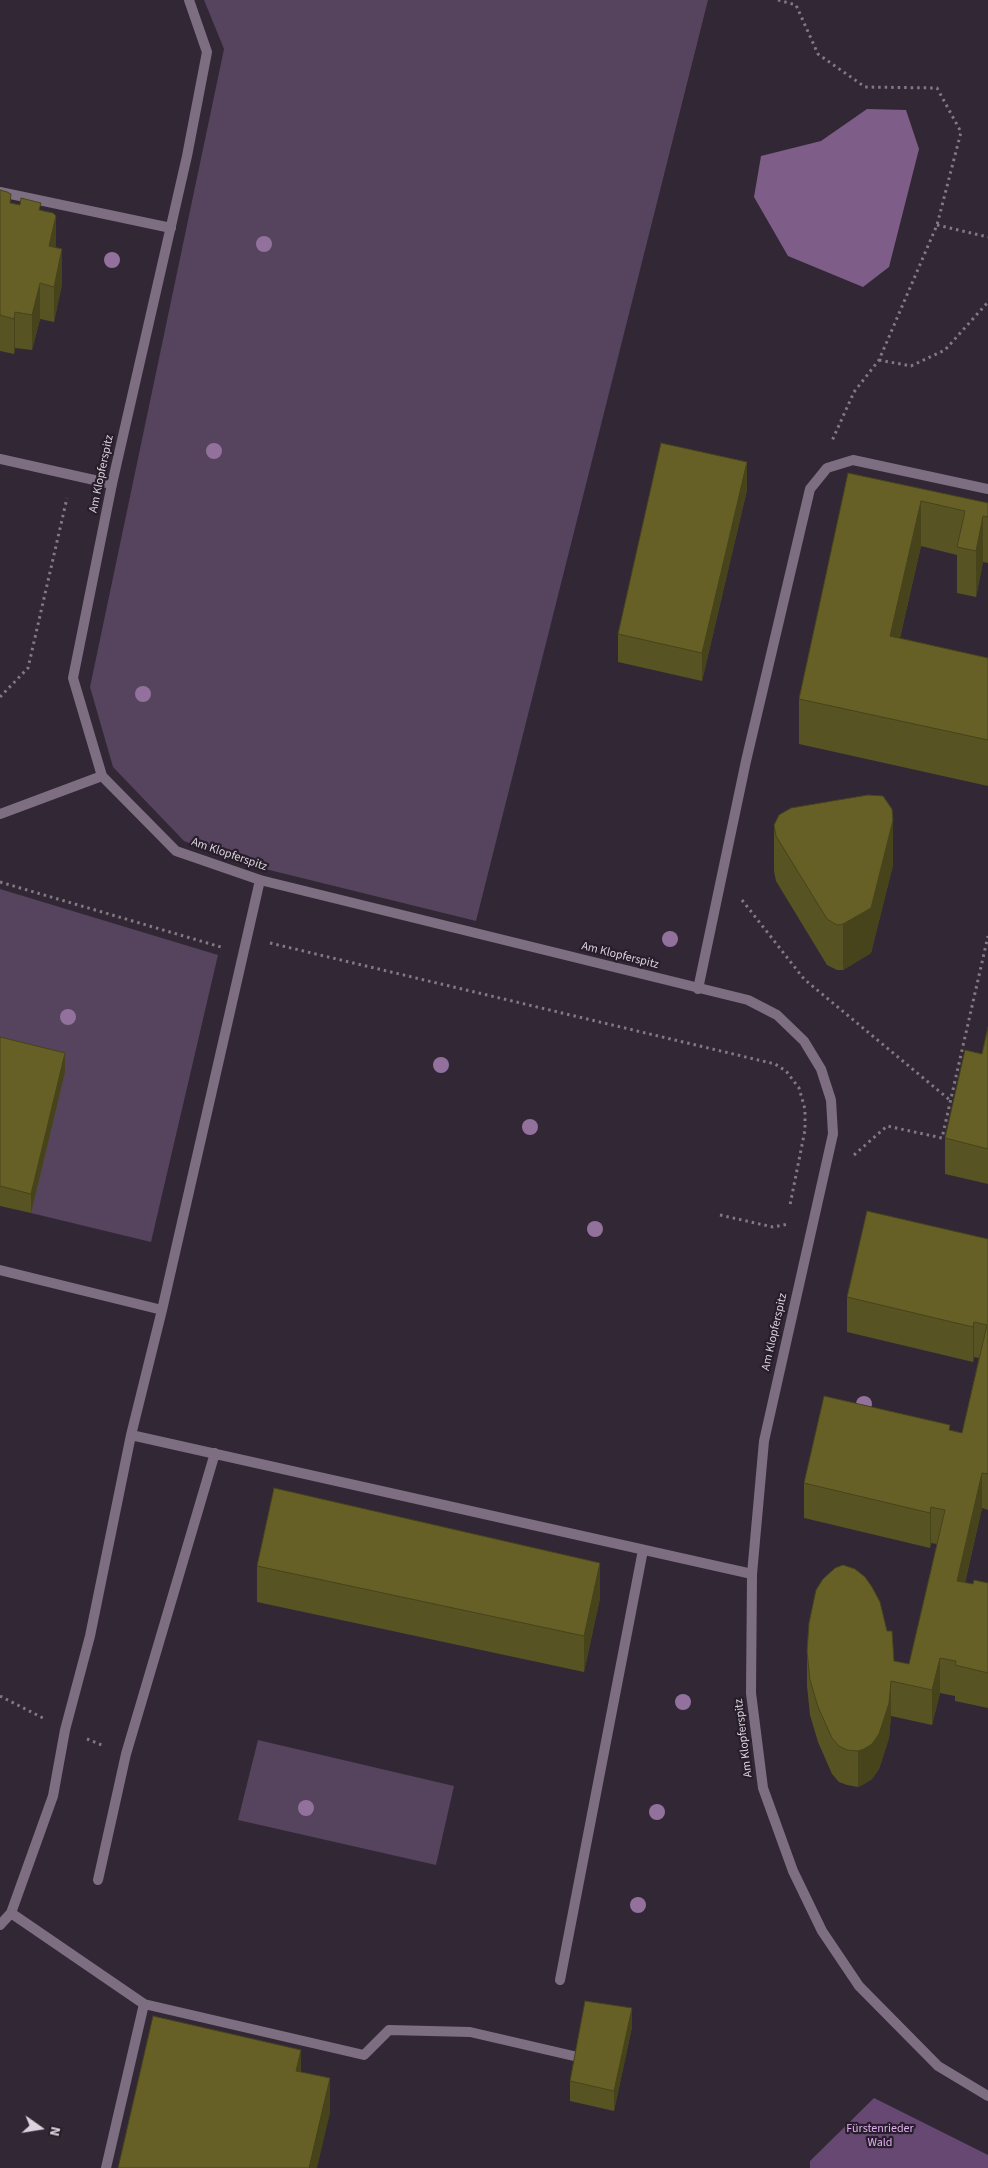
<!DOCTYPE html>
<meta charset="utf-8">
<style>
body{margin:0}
#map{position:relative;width:988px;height:2168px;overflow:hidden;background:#322735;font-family:"Source Sans 3",sans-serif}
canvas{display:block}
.north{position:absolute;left:15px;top:2103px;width:50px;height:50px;-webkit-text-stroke:4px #281e2b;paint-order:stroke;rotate:103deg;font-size:14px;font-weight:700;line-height:20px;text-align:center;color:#dbd4dd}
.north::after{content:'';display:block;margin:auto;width:18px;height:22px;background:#dbd4dd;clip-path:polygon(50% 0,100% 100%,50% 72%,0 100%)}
</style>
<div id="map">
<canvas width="988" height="2168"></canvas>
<div class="north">N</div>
</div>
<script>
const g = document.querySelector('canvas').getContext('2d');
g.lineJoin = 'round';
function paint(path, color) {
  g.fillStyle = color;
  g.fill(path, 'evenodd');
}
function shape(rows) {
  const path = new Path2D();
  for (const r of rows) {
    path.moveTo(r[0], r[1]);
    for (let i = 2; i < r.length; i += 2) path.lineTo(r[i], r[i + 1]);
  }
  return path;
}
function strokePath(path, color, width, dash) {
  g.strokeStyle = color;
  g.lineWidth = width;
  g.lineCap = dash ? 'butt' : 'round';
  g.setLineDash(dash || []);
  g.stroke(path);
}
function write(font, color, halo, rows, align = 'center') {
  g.font = font + ' "Source Sans 3",sans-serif';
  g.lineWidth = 4.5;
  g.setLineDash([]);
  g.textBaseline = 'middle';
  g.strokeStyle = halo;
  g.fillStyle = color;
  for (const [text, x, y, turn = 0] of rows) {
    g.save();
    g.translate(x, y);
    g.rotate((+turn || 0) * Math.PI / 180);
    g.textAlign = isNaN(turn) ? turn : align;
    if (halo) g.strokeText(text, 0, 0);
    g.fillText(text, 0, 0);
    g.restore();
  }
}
paint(shape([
 [204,0,708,0,476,921,241,863,184,841,113,767,90,687,224,49],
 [0,889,218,955,151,1242,31,1213,0,1057],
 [258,1740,454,1786,436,1865,238,1820]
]), '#56435d');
paint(shape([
 [874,2098,988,2155,988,2168,810,2168,810,2161]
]), '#674872');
paint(shape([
 [867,109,906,110,919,149,889,267,863,287,788,256,754,197,761,156,821,141]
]), '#7e5d89');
strokePath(shape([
 [778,0,796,5,818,54,865,87,937,88,961,132,937,225,879,360,854,392,831,443],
 [937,225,988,237],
 [879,360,911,366,945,350,988,302],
 [0,697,28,668,67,498],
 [0,882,221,947],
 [742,900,804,979,951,1101],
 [270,943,775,1064,786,1071,799,1088,805,1109,805,1130,790,1205],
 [854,1155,887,1126,942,1138,988,936],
 [720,1215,773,1227,788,1224],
 [0,1696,43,1718],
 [87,1739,104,1746]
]), '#827985', 3, [2.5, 4]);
strokePath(shape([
 [0,192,171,228],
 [0,459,112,484],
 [0,814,102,776],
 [698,989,746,761,810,489,827,468,853,460,988,489],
 [0,1270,162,1310],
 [131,1435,752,1574],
 [98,1880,126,1754,215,1453],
 [11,1913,144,2004,106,2168],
 [0,1925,11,1913,53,1796,65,1730,90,1636,131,1435,162,1310,260,880],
 [560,1980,643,1550],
 [144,2004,364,2055,389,2030,470,2032,578,2057]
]), '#7d6e82', 10);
strokePath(shape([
 [189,0,207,52,187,156,112,484,73,678,102,776,176,851,260,880,748,1000,777,1015,804,1041,821,1069,831,1100,833,1134,764,1441,752,1574,751,1693,763,1788,793,1871,822,1931,859,1986,938,2066,988,2096]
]), '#7d6e82', 10);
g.fillStyle = '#92729d';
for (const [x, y] of [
 [264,244],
 [112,260],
 [214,451],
 [143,694],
 [670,939],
 [68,1017],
 [441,1065],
 [530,1127],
 [595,1229],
 [864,1404],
 [683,1702],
 [306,1808],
 [657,1812],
 [638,1905]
]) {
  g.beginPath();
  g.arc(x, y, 8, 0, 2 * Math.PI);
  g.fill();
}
paint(shape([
 [0,190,11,203,41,210,56,247,62,284,54,322,40,319,32,350,15,348,14,354,0,351],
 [848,473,988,503,988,563,983,562,976,597,957,593,957,555,921,546,900,638,988,658,988,786,799,744,799,699],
 [747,490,702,681,618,662,618,634],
 [774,825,893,865,871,953,843,970,837,970,827,965,776,881,774,871],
 [988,1027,988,1184,945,1174,945,1138,982,1054],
 [0,1037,65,1072,31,1213,0,1206],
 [988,1239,988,1510,982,1508,965,1583,973,1584,988,1583,988,1708,955,1701,955,1696,940,1693,932,1725,891,1716,889,1738,879,1769,872,1779,864,1784,858,1787,847,1785,839,1782,832,1774,818,1742,810,1715,807,1686,807,1651,894,1661,909,1664,937,1544,931,1543,930,1548,804,1518,804,1483,950,1430,962,1433,979,1358,974,1357,973,1362,847,1332,847,1297],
 [257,1566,600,1598,584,1672,257,1602],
 [632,2027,614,2111,570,2101,570,2081]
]), '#585322');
paint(shape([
 [56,216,56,251,49,246],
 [62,249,62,284,54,322,54,287],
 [40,283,40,319,32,350,32,315],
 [15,312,15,348,14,354,14,319],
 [747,462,747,490,702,681,702,653],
 [921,501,921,546,890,681,890,636],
 [983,516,983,562,976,597,976,551],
 [893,820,893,865,871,953,843,970,843,924],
 [65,1053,65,1072,31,1213,31,1194],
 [974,1322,974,1357,973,1362,973,1327],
 [982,1473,982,1508,957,1616,957,1581],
 [931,1507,931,1543,930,1548,930,1513],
 [600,1563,600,1598,584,1672,584,1636],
 [940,1658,940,1693,932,1725,932,1690],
 [891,1681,891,1716,889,1738,879,1769,872,1779,864,1784,858,1787,858,1751],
 [632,2008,632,2027,614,2111,614,2091],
 [301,2050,301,2086,296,2071],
 [330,2078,330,2113,317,2168,309,2168]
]), '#47431b');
const building = shape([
 [0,190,7,192,11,194,10,203,20,205,21,198,41,203,39,210,53,213,56,216,49,246,62,249,54,287,40,283,32,315,15,312,14,319,0,315,0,190],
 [661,443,747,462,702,653,618,634,661,443],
 [848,473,988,503,988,517,983,516,976,551,957,547,965,511,921,501,890,636,988,658,988,740,799,699,848,473],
 [868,795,883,796,892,809,893,820,871,908,843,924,837,925,827,919,776,836,774,825,779,815,791,808,868,795],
 [988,1027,988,1149,945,1138,965,1050,982,1054,988,1027],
 [0,1037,65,1053,31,1194,0,1186,0,1037],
 [867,1211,988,1239,988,1474,982,1473,957,1581,973,1584,974,1580,988,1583,988,1673,955,1665,956,1661,940,1658,932,1690,891,1681,889,1703,879,1734,872,1744,864,1749,858,1751,847,1750,839,1746,832,1738,818,1707,810,1680,807,1651,809,1623,816,1590,823,1579,835,1568,843,1565,855,1569,865,1577,872,1587,880,1602,887,1631,892,1631,894,1661,909,1664,945,1510,931,1507,930,1513,804,1483,824,1396,950,1425,949,1430,962,1433,987,1325,974,1322,973,1327,847,1297,867,1211],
 [274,1488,600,1563,584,1636,257,1566,274,1488],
 [585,2001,632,2008,614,2091,570,2081,585,2001],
 [153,2016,301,2050,296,2071,330,2078,309,2168,118,2168,153,2016]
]);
paint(building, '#666027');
strokePath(building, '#47431b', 1);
write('12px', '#dbd4dd', '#281e2b', [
 ["Am Klopferspitz",102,474,-78],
 ["Am Klopferspitz",229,855,19],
 ["Am Klopferspitz",620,956,14],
 ["Am Klopferspitz",775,1332,-77],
 ["Am Klopferspitz",744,1738,-97]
]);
write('12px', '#e1aff2', '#281e2b', [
 ["Fürstenrieder",880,2129],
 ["Wald",880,2143]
]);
</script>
